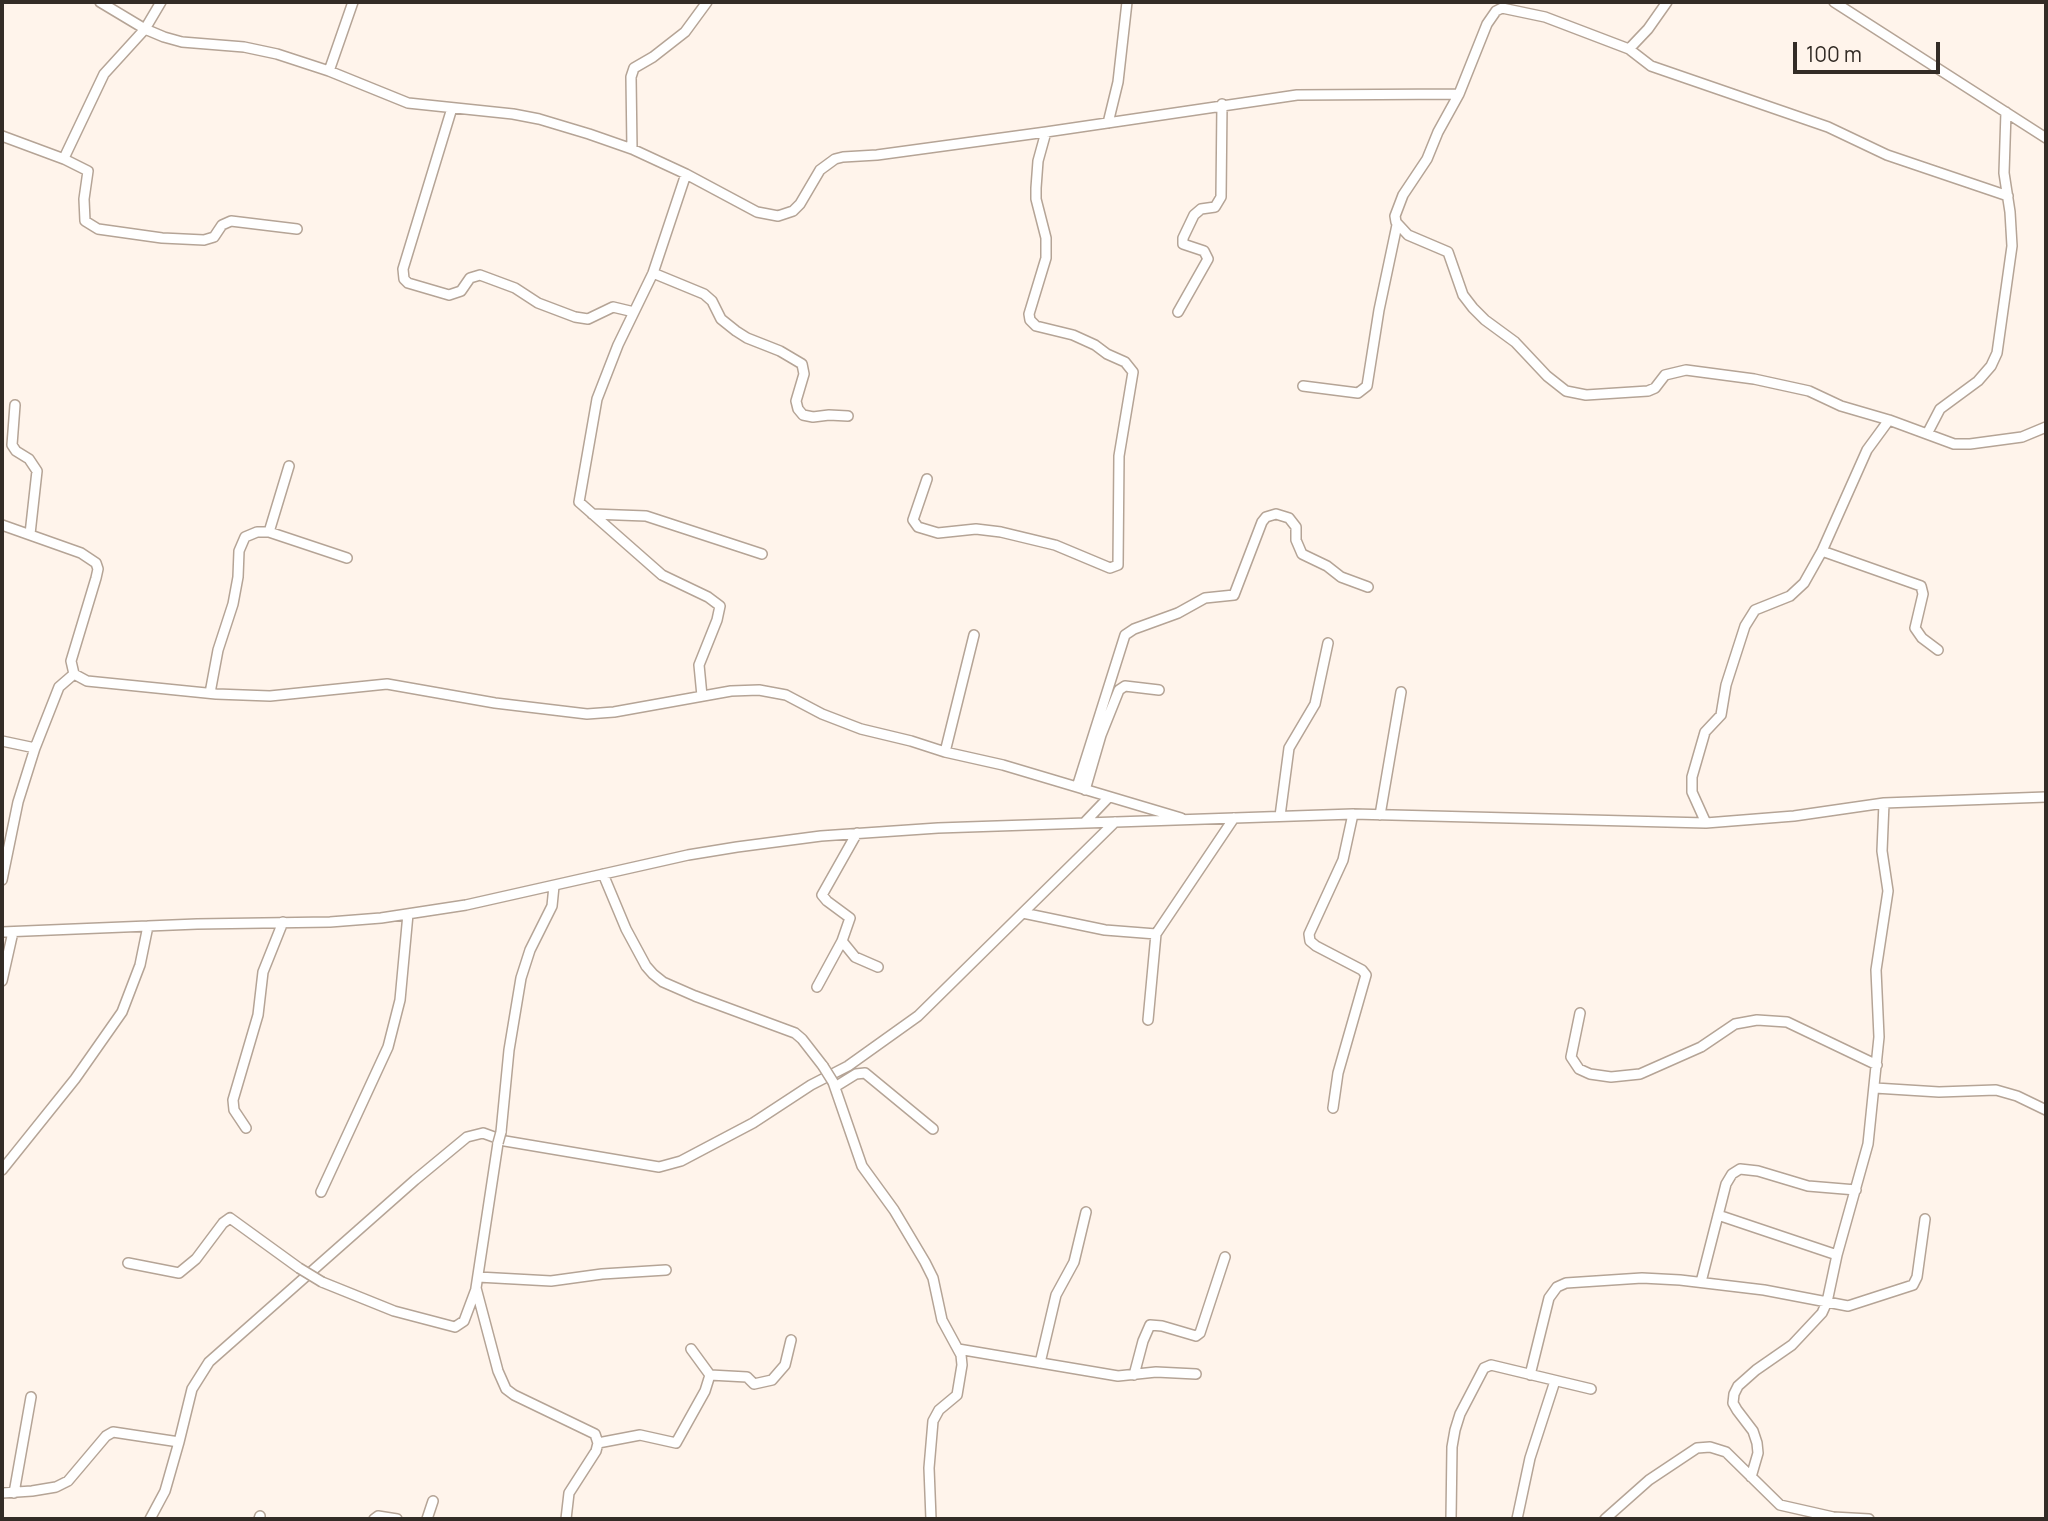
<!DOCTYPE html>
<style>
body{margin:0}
#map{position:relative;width:2048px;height:1521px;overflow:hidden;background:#fff4eb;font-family:Manrope,sans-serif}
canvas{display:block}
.frame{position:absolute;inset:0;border:4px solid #332c26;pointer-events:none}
.scale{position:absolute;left:1793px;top:42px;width:147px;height:32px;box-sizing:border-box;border:4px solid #332c26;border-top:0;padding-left:9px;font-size:21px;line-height:24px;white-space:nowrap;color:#332c26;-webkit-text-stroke:5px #fff4eb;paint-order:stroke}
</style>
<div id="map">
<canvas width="2048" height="1521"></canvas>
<div class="frame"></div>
<div class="scale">100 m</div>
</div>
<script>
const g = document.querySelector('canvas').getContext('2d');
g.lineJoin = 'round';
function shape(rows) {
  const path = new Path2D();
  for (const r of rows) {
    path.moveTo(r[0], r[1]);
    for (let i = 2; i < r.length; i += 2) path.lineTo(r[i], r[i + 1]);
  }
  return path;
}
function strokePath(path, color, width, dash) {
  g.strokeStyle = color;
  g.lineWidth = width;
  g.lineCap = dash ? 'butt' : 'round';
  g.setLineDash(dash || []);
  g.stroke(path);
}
const minor = shape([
 [100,2,145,29,164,37,182,42,244,47,277,54,329,71,408,103,513,114,539,119,589,134,632,149,686,174,757,212,778,216,793,211,800,204,820,170,835,159,843,157,877,155,1046,132,1297,95,1459,94,1487,24,1496,11,1502,8,1545,17,1629,49,1648,29,1667,2],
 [161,2,145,29,104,74,65,156,64,159,88,171,84,199,85,221,98,229,162,238,204,240,214,237,222,225,231,221,297,229],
 [1834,2,2046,138],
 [1629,49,1651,66,1828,127,1887,155,2008,196],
 [329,71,353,2],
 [1459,94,1438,132,1427,159,1403,195,1395,216,1396,222,1408,235,1448,252,1463,295,1473,308,1485,320,1515,342,1547,376,1566,391,1586,395,1648,391,1655,388,1665,375,1686,370,1754,379,1809,391,1841,406,1889,420,1954,444,1970,444,2022,437,2046,427],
 [452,108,403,269,404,279,408,283,449,295,461,291,470,278,480,275,515,288,538,303,575,317,588,319,613,307,634,312],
 [1108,123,1118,82,1127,2],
 [2,136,64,159],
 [632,149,631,77,634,68,653,57,685,32,707,2],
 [686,174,653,273,618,345,597,399,579,502,662,575,708,597,720,606,717,620,699,665,702,696],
 [653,273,704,294,712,301,721,319,736,331,747,338,780,351,802,364,804,374,796,401,798,409,803,415,813,417,829,415,848,416],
 [1178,312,1208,259,1204,251,1183,244,1183,238,1194,215,1201,209,1215,207,1221,197,1222,104],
 [1303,386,1358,393,1367,386,1379,310,1397,225],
 [15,405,12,445,16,451,29,459,37,471,30,534],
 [1927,434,1940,409,1978,381,1991,366,1997,353,2012,246,2010,212,2004,173,2006,112],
 [927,479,913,520,918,527,938,533,976,529,1001,532,1055,545,1110,568,1118,565,1119,456,1133,372,1125,362,1107,354,1095,345,1073,335,1036,326,1030,320,1029,314,1046,258,1046,238,1036,199,1036,188,1038,161,1046,132],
 [592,514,646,516,762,554],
 [2,525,81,553,96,563,98,569,96,578,71,661,74,674,87,681,216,694,270,696,387,684,495,703,587,714,614,712,731,691,759,690,786,695,822,714,861,729,911,741,945,752,1003,765,1181,818],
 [269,532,289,466],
 [1822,551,1921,586,1923,594,1915,628,1922,638,1938,650],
 [210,693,218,650,233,604,238,577,239,551,245,537,257,532,269,532,347,558],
 [2,741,35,748],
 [945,752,974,635],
 [1077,787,1125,635,1134,629,1178,613,1205,598,1234,595,1262,522,1266,517,1276,514,1289,518,1296,527,1296,540,1302,554,1327,566,1341,577,1368,587],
 [1085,790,1101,735,1119,690,1125,686,1159,690],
 [1380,815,1401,692],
 [1280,816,1289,748,1315,704,1328,643],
 [1085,822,1108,798],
 [1706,823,1692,792,1692,777,1705,732,1721,715,1726,685,1745,626,1755,610,1790,596,1804,583,1822,551,1867,450,1889,420],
 [603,874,626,929,646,966,653,974,663,982,695,996,795,1033,802,1039,823,1066],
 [2,880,18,802,35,748,59,687,74,674],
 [1023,913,1105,930,1156,934,1234,818],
 [2,932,197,924,330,922,381,918,466,905,688,855,737,847,821,836,938,828,1353,814,1706,823,1794,816,1884,803,2046,797],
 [842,941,855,957,878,967],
 [2,981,13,932],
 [817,987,842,941,850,918,827,901,822,895,857,833],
 [1580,1013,1571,1057,1579,1069,1590,1074,1611,1077,1640,1074,1701,1047,1735,1024,1757,1020,1787,1022,1877,1065],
 [1148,1020,1156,934],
 [833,1082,862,1166,894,1210,925,1262,933,1278,942,1320,961,1355,962,1365,957,1395,939,1410,933,1421,929,1468,931,1519],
 [835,1087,856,1074,865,1073,933,1129],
 [1875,1088,1939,1092,1996,1090,2017,1096,2046,1110],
 [1333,1108,1338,1073,1366,975,1362,970,1316,946,1310,941,1309,934,1343,860,1353,814],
 [246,1128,234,1110,233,1100,258,1015,263,972,283,922],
 [501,1132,509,1050,521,978,530,950,552,906,554,886],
 [498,1143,476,1288,498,1371,506,1389,514,1395,595,1434,598,1443,596,1451,569,1493,566,1519],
 [2,1170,75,1079,122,1012,140,965,148,926],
 [321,1192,388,1047,400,1000,408,914],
 [1718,1215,1837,1255],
 [128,1263,179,1273,196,1259,223,1223,230,1218,299,1268],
 [478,1277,551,1281,602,1274,666,1270],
 [322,1282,394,1311,455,1327,464,1321,476,1289],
 [1701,1282,1726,1184,1732,1174,1740,1169,1758,1171,1808,1186,1856,1190],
 [958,1349,1118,1376,1156,1372,1196,1374],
 [1040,1363,1056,1295,1074,1262,1086,1212],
 [710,1375,747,1377,754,1384,772,1380,785,1365,791,1340],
 [1134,1375,1143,1341,1150,1325,1162,1326,1196,1336,1200,1333,1225,1257],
 [1530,1375,1549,1298,1557,1287,1566,1283,1642,1278,1680,1280,1764,1290,1848,1306,1913,1285,1917,1277,1925,1219],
 [179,1442,192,1389,209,1362,415,1180,467,1137,483,1133,505,1141,659,1167,681,1161,753,1123,811,1085,848,1066,918,1016,1115,822],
 [598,1443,640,1435,676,1443,705,1391,710,1375,691,1349],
 [1751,1477,1758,1453,1757,1443,1753,1431,1737,1410,1733,1403,1734,1394,1738,1386,1756,1370,1792,1345,1822,1313,1827,1302,1837,1255,1868,1144,1879,1037,1876,970,1888,891,1882,851,1884,803],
 [2,1493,32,1491,56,1487,68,1481,106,1436,113,1432,179,1442,165,1491,150,1519],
 [14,1493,31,1397],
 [259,1519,260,1516],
 [374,1519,378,1516,397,1519],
 [427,1519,433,1501],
 [1451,1519,1452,1447,1455,1430,1460,1414,1484,1368,1491,1365,1591,1389],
 [1517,1519,1530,1458,1555,1381],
 [1605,1519,1649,1480,1697,1448,1710,1447,1726,1452,1780,1505,1833,1517,1869,1519]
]);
strokePath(minor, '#b5a496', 12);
strokePath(minor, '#fff', 9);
const minorBridge = shape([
 [823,1066,833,1082],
 [498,1143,501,1132],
 [299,1268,322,1282]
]);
strokePath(minorBridge, '#b5a496', 12, []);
strokePath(minorBridge, '#fff', 9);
</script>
